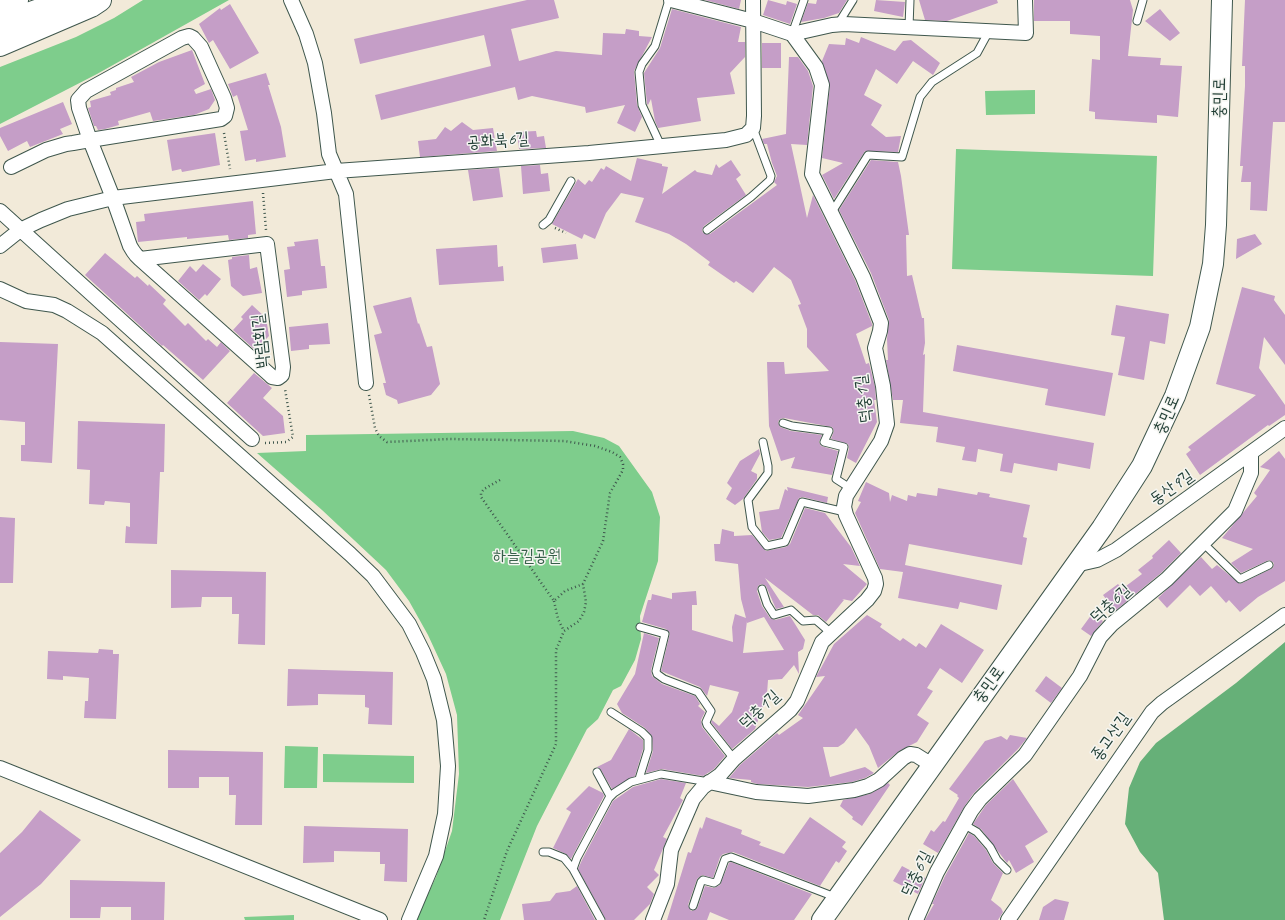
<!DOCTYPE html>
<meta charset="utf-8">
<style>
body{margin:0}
canvas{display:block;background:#f2ead9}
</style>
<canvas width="1285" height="920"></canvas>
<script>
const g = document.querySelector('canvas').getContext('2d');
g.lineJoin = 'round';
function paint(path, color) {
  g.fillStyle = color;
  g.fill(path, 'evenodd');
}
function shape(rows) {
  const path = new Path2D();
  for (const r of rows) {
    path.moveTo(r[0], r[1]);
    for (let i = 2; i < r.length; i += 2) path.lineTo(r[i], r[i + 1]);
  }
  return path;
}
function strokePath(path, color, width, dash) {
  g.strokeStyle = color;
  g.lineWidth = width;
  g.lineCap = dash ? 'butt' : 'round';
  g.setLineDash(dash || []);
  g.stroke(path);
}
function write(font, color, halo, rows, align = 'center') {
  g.font = font + ' Caveat,"Poor Story",sans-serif';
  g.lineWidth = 3;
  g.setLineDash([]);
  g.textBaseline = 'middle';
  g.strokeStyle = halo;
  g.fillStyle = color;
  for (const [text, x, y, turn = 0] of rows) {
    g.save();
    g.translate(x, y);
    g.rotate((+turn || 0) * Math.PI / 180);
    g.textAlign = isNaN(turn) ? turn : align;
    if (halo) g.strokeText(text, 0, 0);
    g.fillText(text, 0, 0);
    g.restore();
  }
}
paint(shape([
 [143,0,229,0,97,74,0,124,0,67,76,37,114,18],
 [1035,90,1035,114,986,115,985,91],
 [956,149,1157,156,1153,276,952,269],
 [573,431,604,438,619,446,652,492,660,517,658,561,640,616,641,639,635,660,621,686,613,690,598,719,587,729,537,826,500,920,416,920,436,877,452,831,459,774,457,715,446,674,428,635,409,601,386,570,322,510,257,453,306,451,306,435],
 [285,746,318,747,317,788,284,788],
 [323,754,414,756,414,783,323,782],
 [294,915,294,920,245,920,244,917]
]), '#7ecd8c');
paint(shape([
 [1285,642,1285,920,1164,920,1158,873,1140,852,1125,824,1129,788,1140,762,1156,743,1236,683]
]), '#66b078');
paint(shape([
 [527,0,554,0,559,18,511,29,519,61,556,51,602,55,603,33,625,34,626,29,639,31,639,36,652,37,634,71,637,105,642,117,635,132,617,123,625,105,586,113,585,107,532,96,518,100,515,87,381,120,375,95,491,66,484,35,360,64,354,39],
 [705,0,741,0,739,9],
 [768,0,786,5,787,1,797,4,790,24,763,15],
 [817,0,847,0,839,13,824,18,801,22,808,3,816,4],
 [876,0,905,2,903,17,874,11],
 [919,0,997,0,998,3,947,21,925,20],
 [1034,0,1130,0,1133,10,1128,56,1161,58,1160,65,1182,66,1178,117,1157,115,1157,123,1095,119,1095,112,1089,111,1092,59,1100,60,1100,36,1070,34,1070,21,1034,21],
 [1245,0,1285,0,1285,122,1273,122,1267,211,1250,210,1251,182,1241,182,1243,166,1240,166,1245,86,1245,66,1242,66],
 [230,4,259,53,230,69,213,40,209,43,199,24,220,8,221,10],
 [672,9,741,27,738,42,745,42,745,57,730,73,735,94,697,98,701,121,658,128,655,121,651,99,648,105,647,104,644,73,660,48],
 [1160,9,1180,33,1170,41,1145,21],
 [861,37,895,51,903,41,911,40,940,63,933,75,913,61,897,84,876,69,864,95,882,105,871,125,886,137,901,136,898,152,865,151,834,199,822,175,843,163,822,158,830,86,822,61,829,44,845,45,846,38,859,43],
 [762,43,781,43,781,68,762,68],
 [192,50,205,84,194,90,196,94,211,89,215,100,209,109,194,115,153,121,150,112,118,121,119,125,105,129,98,130,96,126,94,126,88,108,91,107,90,101,111,95,110,92,116,90,116,88,134,82,131,77,159,62],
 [789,57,798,57,808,71,813,86,807,145,791,144,807,218,813,195,855,280,872,324,872,326,856,334,866,364,869,363,875,387,876,400,874,400,877,422,856,463,847,458,849,448,848,444,831,439,834,431,832,427,784,418,780,419,778,422,780,427,791,431,822,435,819,442,821,446,838,451,832,475,791,468,795,457,781,461,769,426,767,362,784,362,785,374,829,371,807,347,807,329,798,305,801,304,791,280,774,267,753,293,736,281,734,283,708,265,710,262,686,244,669,234,635,222,644,198,621,193,606,213,595,239,584,234,582,239,552,224,578,179,585,185,589,180,592,182,601,168,604,170,606,166,631,181,637,158,662,164,662,166,668,167,662,194,695,170,697,172,712,175,716,164,719,168,731,160,741,175,736,179,746,195,704,226,702,230,703,233,710,234,777,185,774,182,777,176,772,163,767,144,764,144,762,139,786,134],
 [266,73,270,85,268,85,281,127,286,157,256,162,256,159,245,161,240,131,248,130,237,95,233,97,228,84],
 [63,102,72,124,60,129,63,134,30,147,27,141,8,151,0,136,0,128],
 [462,122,473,130,493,128,497,151,420,157,418,141,436,139,445,127,451,131],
 [536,131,537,137,544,136,546,148,519,149,517,132],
 [215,133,220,165,182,172,181,169,172,171,167,140],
 [871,160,898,162,901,176,909,235,906,235,907,276,912,275,922,318,924,318,925,343,923,355,925,354,923,412,1094,443,1090,469,1058,463,1057,471,1014,463,1012,473,1000,471,1003,454,978,449,976,462,962,460,965,447,936,442,938,427,900,423,903,400,893,400,886,360,888,360,887,339,889,320,871,273,839,210],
 [540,165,541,174,548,173,550,191,523,194,521,166],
 [499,168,503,197,473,201,468,170],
 [253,201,256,234,248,235,248,238,229,240,228,235,187,239,187,237,138,242,136,222,145,221,144,214],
 [1255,234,1262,244,1236,259,1237,239],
 [318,239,321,266,325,266,327,288,302,291,302,295,287,297,284,270,290,269,287,247,295,246,294,242],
 [576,244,578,259,543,263,541,248],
 [497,245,498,267,503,266,504,281,439,285,436,249],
 [105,253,135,278,137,276,148,286,149,284,166,300,163,304,185,326,188,323,206,341,208,339,217,347,221,342,230,351,203,380,163,345,162,346,85,275],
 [249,255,250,269,257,267,262,293,243,296,231,286,228,260,232,259,232,257],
 [203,264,221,279,207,296,205,294,199,300,178,281,190,266,196,272],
 [1242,287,1275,296,1274,300,1285,315,1285,365,1264,337,1259,368,1285,405,1285,415,1269,426,1268,425,1200,475,1186,454,1191,450,1188,447,1256,395,1216,384],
 [411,297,418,324,419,323,427,347,432,346,440,384,431,395,398,404,397,400,386,395,383,383,386,383,374,335,382,333,373,306],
 [252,305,266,318,269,336,255,350,233,330,243,319,241,317],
 [1116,305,1169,314,1165,344,1150,341,1144,380,1118,375,1125,337,1111,335],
 [328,323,330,344,309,345,309,349,291,351,289,327],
 [0,342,58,344,52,463,21,461,21,445,25,445,25,422,0,420],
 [957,345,1113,373,1105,416,1045,405,1048,389,953,371],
 [254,373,272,388,263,398,283,416,285,433,263,436,227,403],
 [78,421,165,424,164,472,160,472,157,544,125,543,126,526,130,527,130,503,105,501,104,505,89,504,90,470,77,469],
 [759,449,760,454,751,471,757,474,757,479,743,499,735,505,726,499,732,488,727,483,740,461],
 [1279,451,1285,459,1285,581,1258,597,1240,612,1229,600,1226,603,1211,586,1200,596,1190,585,1167,608,1158,598,1201,557,1212,569,1217,565,1240,584,1273,568,1274,563,1269,560,1241,573,1231,563,1253,549,1222,538,1257,496,1254,493,1270,470,1260,467],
 [866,482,889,493,890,502,892,495,907,501,908,495,916,497,917,493,937,496,938,488,977,495,978,492,990,494,989,497,1030,505,1023,537,1027,538,1022,565,909,544,905,565,1002,585,997,610,960,602,958,609,898,598,903,572,880,569,855,513,861,502,858,501],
 [787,487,828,497,827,503,803,497,799,498,781,538,769,540,762,532,759,512,779,509,785,489,788,491],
 [805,508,825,513,851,547,860,566,843,564,867,584,852,601,842,599,844,600,826,622,818,615,813,615,765,578,784,607,776,609,766,586,761,584,758,586,757,591,762,606,770,618,775,620,790,616,805,640,803,649,798,652,799,674,794,665,782,679,768,680,767,694,755,729,732,749,711,722,712,720,719,726,732,712,739,692,710,685,707,696,700,687,661,671,670,633,666,629,642,622,648,600,651,600,652,594,672,599,672,593,696,591,697,605,692,605,692,630,733,642,732,627,735,614,746,618,741,599,738,564,715,561,714,544,720,544,722,529,734,532,734,536,752,535,766,551,786,547,790,544],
 [764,617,784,650,743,653,747,621,747,623],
 [0,517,15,518,13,583,0,583],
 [1169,540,1181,553,1161,573,1115,611,1103,595,1118,584,1122,589,1142,574,1138,570,1153,558,1152,556],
 [171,570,266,572,265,645,238,644,239,614,232,614,232,597,202,597,201,607,171,608],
 [1092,614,1103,621,1091,636,1081,629],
 [867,615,882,624,880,627,900,641,903,638,916,647,919,643,926,648,941,624,984,650,962,683,940,668,927,688,933,691,917,715,929,723,917,742,899,751,878,768,869,746,856,728,844,743,838,747,823,747,830,777,865,767,874,773,865,778,852,782,808,787,757,784,751,782,751,780,729,778,740,765,777,733,779,735,803,718,798,715,825,676,816,677,834,644],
 [644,633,659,638,651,670,652,676,662,684,695,696,700,704,698,706,705,712,701,720,702,727,725,756,714,769,703,776,662,769,646,773,653,751,652,736,645,728,622,713,617,704,635,674],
 [99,649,113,650,113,654,119,654,116,719,84,718,85,701,88,701,89,678,63,676,63,680,47,679,48,651,98,653],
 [288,669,393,672,392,725,368,724,369,708,365,707,365,695,318,694,318,705,287,706],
 [1046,676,1062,688,1051,703,1035,691],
 [629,729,643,740,643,749,635,776,612,789,601,770,597,767,611,760],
 [1010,735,1027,738,1018,749,973,794,964,807,938,853,923,844,931,830,934,832,943,821,945,822,959,798,957,796,958,795,949,789,985,741,1001,736,1007,740],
 [168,750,263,752,262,825,235,825,236,795,229,795,229,777,199,777,199,788,168,788],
 [661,779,686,783,680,798,683,800,663,837,667,839,654,870,659,875,647,887,654,894,650,904,634,920,606,920,578,869,582,860,613,801,633,787],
 [1013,779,1048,832,1025,846,1034,862,1016,873,1009,860,1007,863,981,829,973,824,986,805],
 [888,783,890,785,862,826,852,819,853,817,840,806,843,800,870,794],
 [589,786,603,793,604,796,571,859,566,854,553,848,571,812,566,809],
 [40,810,81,840,41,884,0,917,0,853,22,832],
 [706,817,742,830,741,834,761,842,759,845,784,854,810,817,846,842,842,847,847,851,839,863,836,861,820,886,733,852,723,854,720,857,713,878,702,875,697,879,688,905,691,911,697,909,705,886,714,888,720,885,729,863,731,862,812,894,794,920,729,920,710,912,707,920,667,920,688,852,691,853,700,827,702,829],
 [304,826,408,829,407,882,384,881,385,864,380,864,380,852,334,851,334,862,303,863],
 [969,833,974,836,986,850,993,863,1003,873,991,900,1001,908,1003,912,998,920,925,920,934,904,932,904,945,876],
 [902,866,925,878,918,894,893,881],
 [70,880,165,882,164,920,131,920,131,907,101,907,100,918,70,918],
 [577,886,595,920,524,920,522,904,550,901,556,893,570,891],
 [1055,899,1069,902,1064,920,1039,920,1043,907]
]), '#c59ec7');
const lane = shape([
 [1137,21,1143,0],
 [838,24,853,0],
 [909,27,910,0],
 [792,34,804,0],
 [661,146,642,105,639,72,642,64,655,46,669,0],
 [832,212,868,155,902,157,920,97,932,82,977,53,989,31],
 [543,225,549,220,571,181],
 [707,230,751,197,770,180,771,176,753,128],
 [783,423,792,426,829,431,824,442,844,447,836,479,850,488],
 [763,442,768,466,768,473,748,500,752,527,767,546,785,542,802,502,845,512],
 [1203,543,1240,579,1269,565],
 [762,589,767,604,774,615,791,610,803,621,816,620,831,633],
 [640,627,665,634,656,671,657,674,664,679,698,692,711,711,706,722,707,725,734,759],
 [611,712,642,732,648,738,648,750,639,779],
 [597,772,610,796],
 [963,824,977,832,990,847,997,860,1007,870],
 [543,852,549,852,564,858,573,869],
 [693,906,701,882,703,880,714,883,717,881,725,859,731,857,835,897],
 [601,920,573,869,577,858,609,798,614,793,631,782,661,774,709,782]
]);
const street = shape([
 [291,0,306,34,315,63,324,113,329,154,346,194,366,383],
 [671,0,753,21,792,34,832,25,844,24,1026,33,1025,0],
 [11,167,46,150,66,144,73,143,90,140,221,119,225,116,227,108,224,98,201,47,193,38,189,36,182,38,86,91,78,100,79,108,90,140,113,198,130,246,133,251,136,255,140,259,270,375,272,377,278,378,282,375,283,367,267,244,140,259],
 [0,211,252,439],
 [0,246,20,230,41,220,68,209,113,198,336,171,589,153,726,140,746,135,753,128,754,116,753,0],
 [0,289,26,301,54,305,67,311,102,333,350,554,373,576,409,624,423,652,434,679,444,720,448,766,445,814,436,856,409,920],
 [1075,565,1097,560,1116,550,1285,428],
 [0,768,380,920],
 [709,782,756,792,808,796,854,790,868,786,879,780,903,758,910,754,916,755,932,765],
 [653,920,667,884,671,850,693,799,703,787,720,775,734,759,790,710,797,701,822,642,867,600,874,591,876,584,875,578,846,515,844,507,846,496,881,441,887,424,883,386,875,348,880,331,881,323,863,277,812,174,822,85,816,67,792,34],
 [916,920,937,872,971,811,980,799,1025,755,1080,676,1100,637,1112,624,1167,579,1235,511,1251,473,1251,454],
 [1008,920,1152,712,1162,703,1285,615]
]);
const secondary = shape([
 [822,920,1102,528,1142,466,1175,396,1200,327,1213,264,1216,225,1222,0]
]);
const primary = shape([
 [0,8,17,0],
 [0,24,67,0],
 [0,45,91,6,100,0]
]);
strokePath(lane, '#3f574d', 9);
strokePath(street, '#3f574d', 16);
strokePath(secondary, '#3f574d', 22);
strokePath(primary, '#3f574d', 24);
strokePath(shape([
 [224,133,230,169],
 [263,193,266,230],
 [555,228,566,233],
 [369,395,375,428,379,436,387,442,450,439,564,441,595,446,612,452,620,457,623,464,623,470,610,493,603,541,583,584,586,602,584,612,579,621,564,631,556,650,556,744,507,851,484,920],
 [265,443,286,442,293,437,285,389],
 [500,480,484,489,481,493,481,497,554,601,565,591,583,584],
 [554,601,558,619,564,631]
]), '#3f574d', 2.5, [1, 3]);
strokePath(lane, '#fff', 7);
strokePath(street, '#fff', 14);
strokePath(secondary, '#fff', 20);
strokePath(primary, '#fff', 22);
write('17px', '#1f3d34', '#f6f6f2', [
 ["충민로",1220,98,-89],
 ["공화북6길",498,141,-4],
 ["박람회길",261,341,-96],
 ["덕충1길",864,399,-97],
 ["충민로",1167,415,-67],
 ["동산9길",1172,488,-35],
 ["덕충6길",1111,604,-42],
 ["충민로",989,685,-54],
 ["덕충1길",760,710,-43],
 ["종고산길",1111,737,-55],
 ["덕충6길",917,874,-64]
]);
write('17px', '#37614a', '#f6f6f2', [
 ["하늘길공원",527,557]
]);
</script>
